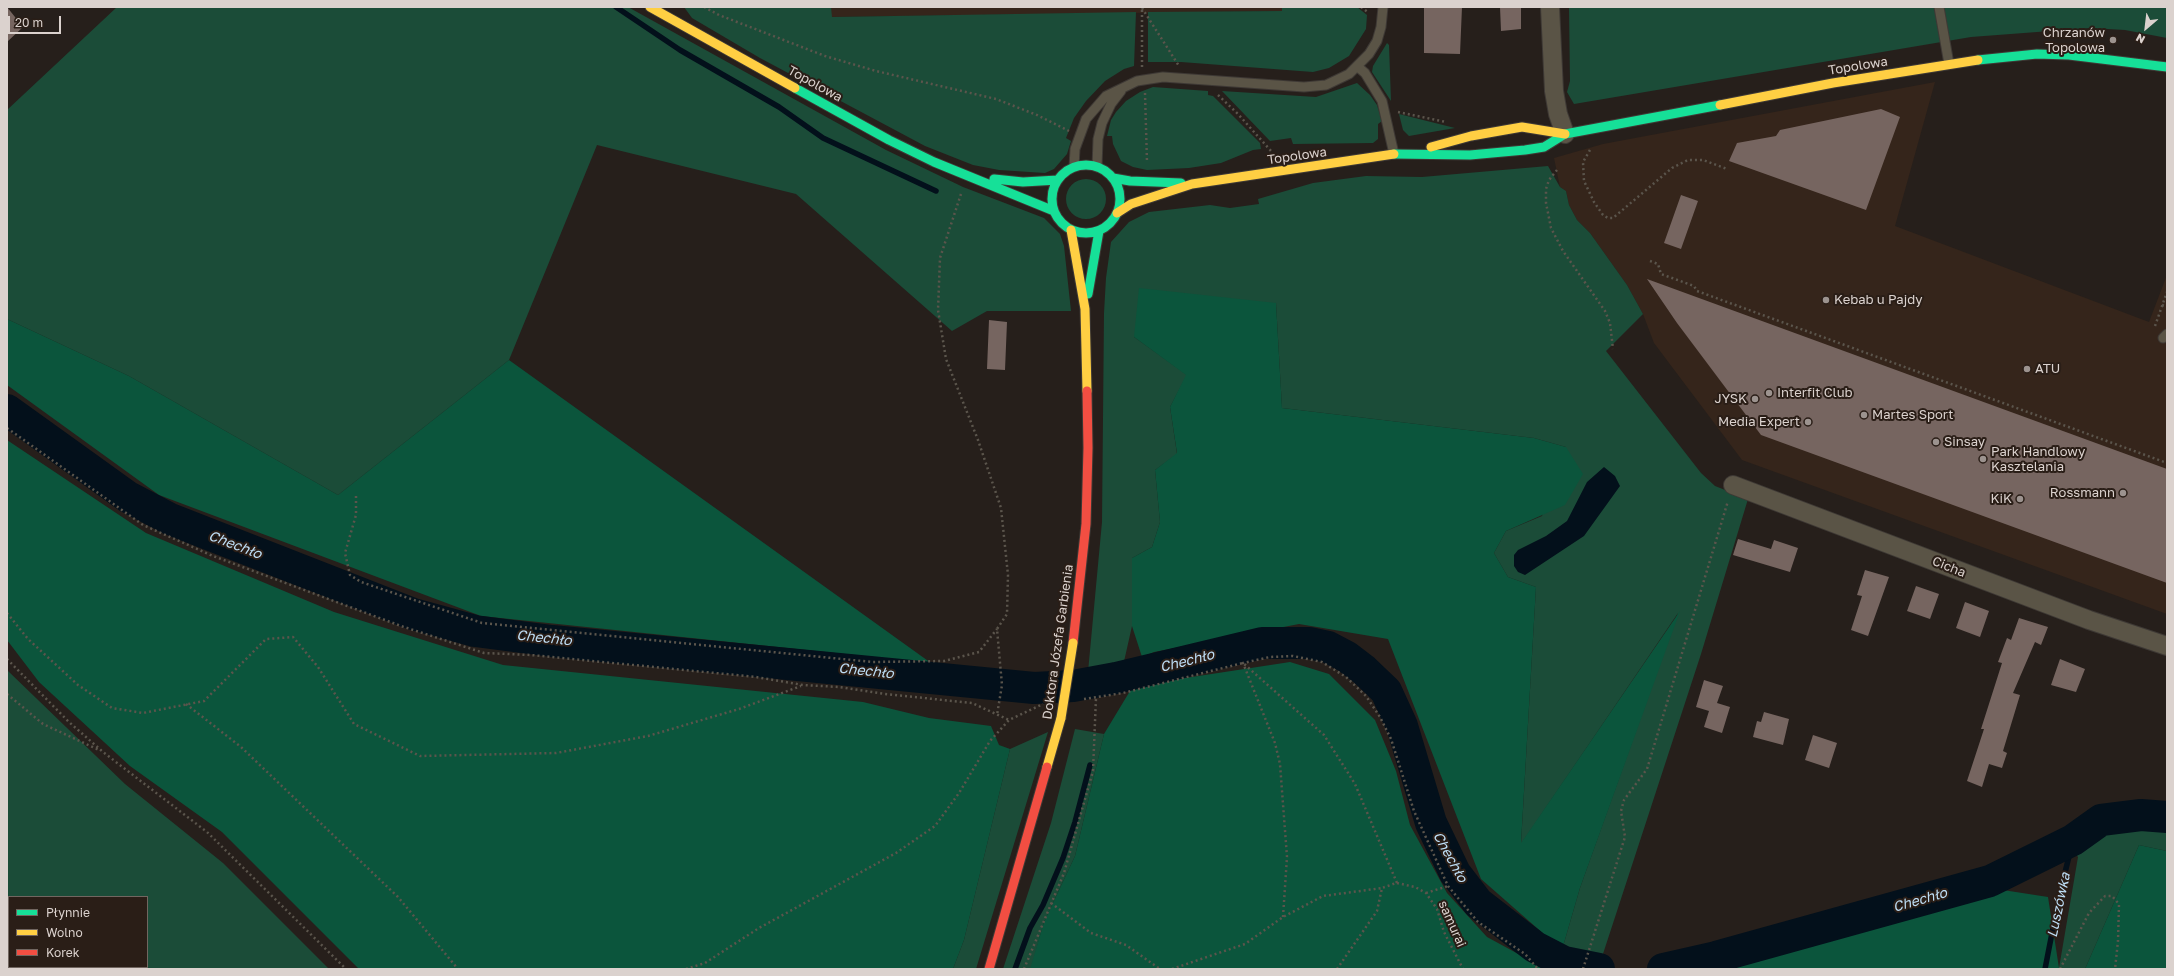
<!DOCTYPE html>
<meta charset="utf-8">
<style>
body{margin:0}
#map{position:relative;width:2174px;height:976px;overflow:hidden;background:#261f1b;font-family:"Golos Text",sans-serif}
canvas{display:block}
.frame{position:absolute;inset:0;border:8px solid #dbd2ce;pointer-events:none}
.legend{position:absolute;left:8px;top:896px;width:140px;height:72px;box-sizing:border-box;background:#2a1e17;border:1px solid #716660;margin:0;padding:5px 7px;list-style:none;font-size:12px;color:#dbd2ce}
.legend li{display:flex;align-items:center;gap:8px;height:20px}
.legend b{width:20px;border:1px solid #716660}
.north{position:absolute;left:2126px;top:8px;width:40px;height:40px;-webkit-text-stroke:3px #2a1e17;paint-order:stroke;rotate:208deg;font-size:11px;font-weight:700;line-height:16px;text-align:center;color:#dbd2ce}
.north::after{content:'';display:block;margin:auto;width:14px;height:18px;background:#dbd2ce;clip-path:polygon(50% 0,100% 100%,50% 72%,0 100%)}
.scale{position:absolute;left:8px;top:16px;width:53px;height:18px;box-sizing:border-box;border:2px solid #dbd2ce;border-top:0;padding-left:5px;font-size:12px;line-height:14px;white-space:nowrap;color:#dbd2ce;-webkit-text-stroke:3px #2a1e17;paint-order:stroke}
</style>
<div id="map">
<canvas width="2174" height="976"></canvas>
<div class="frame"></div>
<ul class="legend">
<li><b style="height:5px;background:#16e098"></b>Płynnie</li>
<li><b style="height:5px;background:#ffcf43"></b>Wolno</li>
<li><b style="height:5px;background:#f24e42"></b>Korek</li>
</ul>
<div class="north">N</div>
<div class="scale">20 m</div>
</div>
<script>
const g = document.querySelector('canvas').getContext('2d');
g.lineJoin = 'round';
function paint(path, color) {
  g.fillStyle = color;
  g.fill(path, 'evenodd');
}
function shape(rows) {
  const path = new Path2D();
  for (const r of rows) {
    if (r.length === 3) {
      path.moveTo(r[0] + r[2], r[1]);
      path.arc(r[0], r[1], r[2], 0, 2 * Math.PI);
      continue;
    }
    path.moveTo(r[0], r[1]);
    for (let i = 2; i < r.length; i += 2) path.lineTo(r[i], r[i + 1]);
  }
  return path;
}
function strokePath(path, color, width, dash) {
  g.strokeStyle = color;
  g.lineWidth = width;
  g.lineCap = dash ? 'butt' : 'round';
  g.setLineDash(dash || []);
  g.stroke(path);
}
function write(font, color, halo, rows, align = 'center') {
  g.font = font + ' "Golos Text",sans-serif';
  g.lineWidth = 4;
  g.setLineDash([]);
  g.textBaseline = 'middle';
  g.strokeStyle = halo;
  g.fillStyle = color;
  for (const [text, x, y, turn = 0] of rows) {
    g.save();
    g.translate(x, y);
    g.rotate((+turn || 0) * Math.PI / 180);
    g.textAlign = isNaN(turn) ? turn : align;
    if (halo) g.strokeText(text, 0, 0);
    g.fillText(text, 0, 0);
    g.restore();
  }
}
paint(shape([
 [831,7,1282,7,1282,11,831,17],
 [1935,82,1895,226,2149,322,2167,275,2167,614,1742,460,1654,343,1643,314,1627,285,1590,233,1577,220,1569,205,1566,191,1560,187,1554,158,1603,144]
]), '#35251b');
paint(shape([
 [117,7,628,7,886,150,963,187,1044,218,1060,234,1064,246,1071,311,987,311,952,331,796,194,597,145,509,360,338,495,129,376,7,319,7,110],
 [684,7,831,7,832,17,1136,12,1134,66,1124,69,1105,81,1086,101,1074,118,1066,138,1071,141,1067,154,1054,169,1045,173,999,170,973,165,925,146,760,58,692,18],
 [1282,7,1357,7,1367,15,1366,29,1349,56,1329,68,1313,72,1181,62,1148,62,1148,12,1282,11],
 [1569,7,2167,7,2167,38,2125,30,2090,28,1971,37,1574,104,1567,92,1570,81],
 [1387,43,1389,45,1391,101,1372,72,1373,66],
 [1357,83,1370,95,1377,105,1382,121,1378,124,1378,139,1373,143,1293,144,1291,138,1270,141,1222,91,1316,97],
 [1153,87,1208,91,1208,95,1213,96,1260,143,1261,149,1253,150,1221,163,1189,168,1147,170,1133,167,1121,161,1113,144,1112,136,1107,136,1111,120,1116,112,1126,101,1140,92],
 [1399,114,1455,128,1409,136,1403,130],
 [1548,166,1560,187,1566,191,1569,205,1577,220,1590,233,1627,285,1643,314,1606,351,1701,473,1715,486,1748,499,1701,654,1601,960,1562,950,1580,888,1678,613,1521,844,1536,587,1508,577,1494,553,1506,531,1542,516,1566,447,1534,438,1282,408,1276,303,1134,337,1187,375,1170,407,1177,454,1155,470,1160,522,1152,547,1132,558,1132,626,1123,666,1088,672,1102,522,1104,313,1106,278,1111,242,1129,222,1149,212,1210,205,1230,208,1259,204,1258,199,1313,183,1366,176,1422,177],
 [1086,199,20],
 [7,670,125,784,223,863,329,969,7,969],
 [9,897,147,897,147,967,9,967],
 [1075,729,1104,734,1075,856,1044,922,1031,969,1003,969,1051,823],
 [1048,732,976,969,953,969,964,940,1010,749],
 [2156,820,2167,821,2167,851,2139,845,2085,969,2059,968,2078,857,2073,851,2077,843,2103,824]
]), '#1b4c38');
paint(shape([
 [1139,288,1276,303,1282,408,1534,438,1566,447,1583,474,1565,505,1506,531,1494,553,1508,577,1536,587,1521,843,1680,611,1580,888,1562,950,1481,879,1388,639,1299,624,1154,652,1142,657,1132,626,1132,558,1152,547,1160,522,1155,470,1177,453,1170,407,1186,375,1134,337],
 [7,319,129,376,338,495,509,360,931,663,481,616,159,495,7,385],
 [7,440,146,533,334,612,503,665,863,702,929,718,991,726,999,745,1010,749,964,940,953,969,359,969,222,832,130,766,39,682,7,640],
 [1290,662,1329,674,1375,720,1396,771,1410,825,1447,893,1487,937,1546,969,1030,969,1044,922,1075,856,1104,734,1133,686],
 [2139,845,2167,851,2167,969,2085,969],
 [1990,888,2048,897,2059,968,2062,969,1691,969,1852,932]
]), '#0b553c');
paint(shape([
 [1604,467,1615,476,1620,486,1584,536,1525,575,1518,572,1514,566,1514,555,1518,550,1546,536,1567,521,1587,482]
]), '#03101b');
strokePath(shape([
 [616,7,680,50,779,107,823,138,936,191],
 [1111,691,1116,678,1115,670],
 [1015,969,1030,928,1043,905,1063,858,1075,822,1090,765],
 [2045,969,2059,897,2073,840]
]), '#03101b', 5.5);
strokePath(shape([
 [7,410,128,497,170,519,413,614,475,631,552,641,1034,688,1073,686,1116,678,1262,643,1309,643,1328,647,1347,657,1364,670,1386,691,1402,726,1431,823,1455,873,1478,903,1535,947,1564,962,1599,969],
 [1663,969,1716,957,1990,881,2073,840,2101,820,2141,815,2167,817]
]), '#03101b', 32);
paint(shape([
 [7,7,23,27,7,42],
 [1424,7,1462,7,1460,54,1424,53],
 [1500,7,1521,7,1521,29,1501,31],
 [1881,109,1900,117,1866,210,1729,161,1737,143,1776,136,1780,130],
 [1681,195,1698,201,1681,249,1664,243],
 [1647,279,2167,469,2167,583,1761,435,1677,323],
 [989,320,1007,322,1005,370,987,369],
 [1738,539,1771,549,1774,540,1798,548,1790,572,1733,555],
 [1865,570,1889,577,1868,636,1851,630,1862,596,1857,595],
 [1916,586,1939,594,1930,619,1907,611],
 [1965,602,1989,611,1980,637,1956,628],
 [2019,618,2048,627,2041,645,2035,642,2013,693,2020,695,2003,751,2007,753,2002,768,1989,764,1982,787,1967,781,1984,729,1981,729,2002,663,1998,662,2007,638,2011,640],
 [2060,659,2085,669,2076,692,2051,685],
 [1704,680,1723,686,1717,703,1730,707,1722,733,1704,727,1709,711,1696,707],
 [1764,712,1789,719,1783,745,1753,737,1757,721,1761,722],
 [1813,735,1837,743,1829,768,1805,760]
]), '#766560');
const lane = shape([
 [1939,7,1949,64],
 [1358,67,1365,73,1382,101,1394,154],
 [1074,167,1075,149,1086,119,1106,96,1137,81,1163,77,1304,87,1326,85,1349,74,1369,54,1377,41,1381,27,1383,7],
 [1097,167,1098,139,1102,123,1111,104,1121,91],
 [2163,338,2167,334]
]);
const street = shape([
 [1550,7,1554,91,1558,114,1565,134],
 [1733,485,2089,620,2167,646]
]);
const fast = shape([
 [1978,60,2037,54,2069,55,2167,67],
 [795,88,889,140,934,162,1054,211],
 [1394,154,1470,155,1525,150,1544,147,1565,134,1720,105],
 [1086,199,34],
 [1113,178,1130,181,1181,183],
 [994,179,1023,182,1058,180],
 [1088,294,1099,231]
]);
const slow = shape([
 [650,7,795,88],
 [1720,105,1833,83,1978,60],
 [1431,147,1471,136,1522,127,1565,134],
 [1117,213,1131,204,1192,184,1394,154],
 [1071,230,1085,309,1087,391],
 [1047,767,1061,718]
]);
const jam = shape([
 [1073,643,1086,524,1088,448,1087,391],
 [989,969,1047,767]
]);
strokePath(lane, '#3e3935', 11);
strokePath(street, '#3e3935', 20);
strokePath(fast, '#3e3935', 11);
strokePath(slow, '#3e3935', 11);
strokePath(jam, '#3e3935', 11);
strokePath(shape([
 [704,7,719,15,825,56,876,71,996,99,1037,115,1069,131],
 [1361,7,1369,13],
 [1142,8,1179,66],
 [1142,67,1142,7],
 [1145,93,1147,162],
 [1218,95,1238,114,1271,151],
 [1398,112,1446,122],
 [1590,150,1583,162,1584,181,1594,202,1603,215,1608,218,1613,218,1672,168,1688,160,1703,160,1727,169],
 [1557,170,1549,180,1546,189,1546,203,1551,228,1563,251,1605,311,1610,323,1613,349],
 [961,194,940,258,938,310,946,359,978,440,1001,508,1008,575,1007,614,997,629,1002,685,997,715],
 [1650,261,1658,264,1661,274,1694,286,1697,291,2167,463],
 [2162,305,2167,307],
 [2155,326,2167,292],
 [7,428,143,525,213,556,401,626,484,653,531,655,756,677,803,685,839,687,885,694,972,703,1009,720],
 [356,496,356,515,345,553,350,575,361,582,482,623,872,662,944,661,979,652,997,629],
 [7,613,28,639,78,685,112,708,143,713,204,701,266,639,293,637,318,667,354,724,420,756,556,753,648,736,739,709,801,686],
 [7,659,69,722,103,752,207,832,346,969],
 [7,694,43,724,99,750],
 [1084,699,1123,693,1243,663,1324,735,1355,784,1397,883],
 [186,704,241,747,398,897,458,969],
 [1397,883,1415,887,1426,893,1437,909,1444,932,1463,969],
 [1426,893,1448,886],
 [1051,903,1091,933,1126,945,1160,969],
 [1283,917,1287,857,1280,764,1275,743,1243,663,1270,657,1293,656,1322,662,1346,677,1366,696,1380,717,1391,739,1414,811,1448,886,1478,922,1525,954,1538,969],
 [686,969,705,963,759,928,896,853,935,826,959,793,990,741,1009,720,1043,704],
 [1024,969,1064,873,1093,771,1096,698],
 [1172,969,1245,944,1283,917,1323,896,1382,888],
 [1337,969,1377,911,1382,888,1396,883],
 [1583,969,1625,837,1621,811,1624,800,1647,769,1728,501],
 [2060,969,2089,913,2105,896,2112,896,2119,904,2118,941,2115,969]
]), '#5b554c', 2.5, [2, 3]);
strokePath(lane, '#5a5446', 9);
strokePath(street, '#5a5446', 18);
strokePath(fast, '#16e098', 9);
strokePath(slow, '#ffcf43', 9);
strokePath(jam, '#f24e42', 9);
const slowBridge = shape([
 [1061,718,1073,643]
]);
strokePath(slowBridge, '#3e3935', 11, []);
strokePath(slowBridge, '#ffcf43', 9);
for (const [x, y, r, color] of [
 [2113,40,4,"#9c938f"],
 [1826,300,4,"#9c938f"],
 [2027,369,4,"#9c938f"],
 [1769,393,4,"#9c938f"],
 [1755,399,4,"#9c938f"],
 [1864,415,4,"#9c938f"],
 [1808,422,4,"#9c938f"],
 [1936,442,4,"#9c938f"],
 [1983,459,4,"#9c938f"],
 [2123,493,4,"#9c938f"],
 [2020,499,4,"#9c938f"]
]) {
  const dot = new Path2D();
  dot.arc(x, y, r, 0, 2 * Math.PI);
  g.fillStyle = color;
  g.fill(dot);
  strokePath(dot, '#2a1e17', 1.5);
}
write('13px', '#dbd2ce', '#2a1e17', [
 ["Chrzanów",2105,33,"right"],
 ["Topolowa",2105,48,"right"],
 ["Kebab u Pajdy",1834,300],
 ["ATU",2035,369],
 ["Interfit Club",1777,393],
 ["JYSK",1747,399,"right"],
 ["Martes Sport",1872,415],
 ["Media Expert",1800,422,"right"],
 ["Sinsay",1944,442],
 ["Park Handlowy",1991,452],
 ["Kasztelania",1991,467],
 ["Rossmann",2115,493,"right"],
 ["KiK",2012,499,"right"]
], 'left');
write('13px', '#dbd2ce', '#2a1e17', [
 ["Topolowa",1858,66,-9],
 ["Topolowa",815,84,29],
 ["Topolowa",1297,156,-8],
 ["Cicha",1949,567,22],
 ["Doktora Józefa Garbienia",1058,642,-82],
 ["samurai",1452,924,66]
]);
write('italic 14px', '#bedef6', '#2a1e17', [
 ["Chechło",235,545,21],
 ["Chechło",544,638,6],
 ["Chechło",1187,661,-14],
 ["Chechło",866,671,6],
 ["Chechło",1450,857,61],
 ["Chechło",1920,900,-16],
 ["Luszówka",2059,905,-78]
]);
</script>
